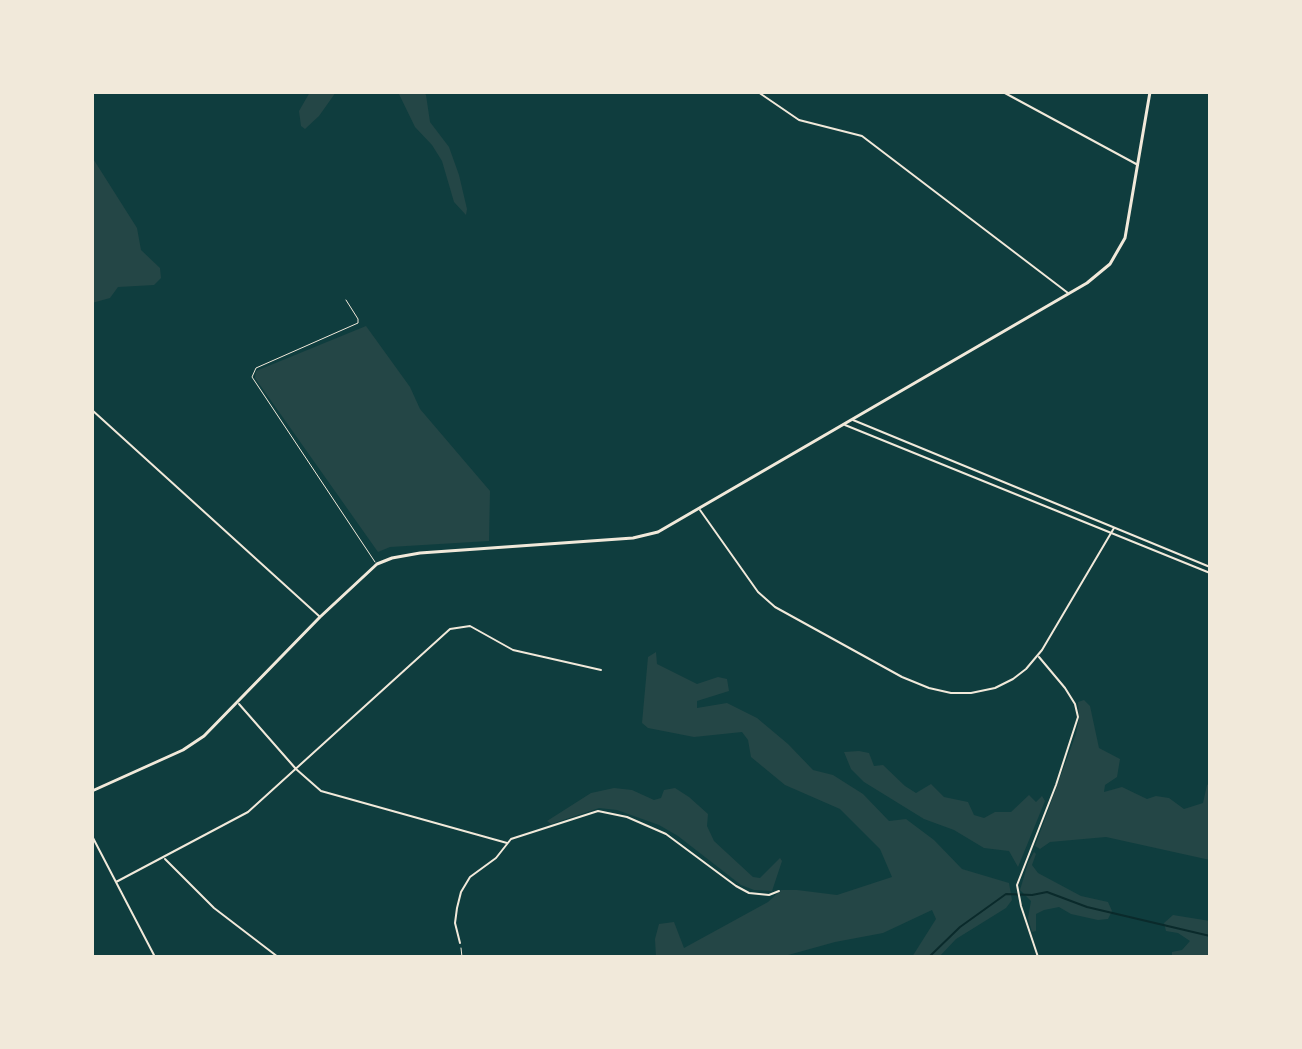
<!DOCTYPE html>
<style>
body{margin:0}
#map{position:relative;width:1302px;height:1049px;overflow:hidden;background:#0f3d3e;font-family:"Golos Text",sans-serif}
canvas{display:block}
.frame{position:absolute;inset:0;border:94px solid #f1e9da;pointer-events:none}
</style>
<div id="map">
<canvas width="1302" height="1049"></canvas>
<div class="frame"></div>
</div>
<script>
const g = document.querySelector('canvas').getContext('2d');
g.lineJoin = 'round';
function paint(path, color) {
  g.fillStyle = color;
  g.fill(path, 'evenodd');
}
function shape(rows) {
  const path = new Path2D();
  for (const r of rows) {
    path.moveTo(r[0], r[1]);
    for (let i = 2; i < r.length; i += 2) path.lineTo(r[i], r[i + 1]);
  }
  return path;
}
function strokePath(path, color, width, dash) {
  g.strokeStyle = color;
  g.lineWidth = width;
  g.lineCap = dash ? 'butt' : 'round';
  g.setLineDash(dash || []);
  g.stroke(path);
}
paint(shape([
 [310,92,336,92,319,116,305,129,301,126,299,111],
 [398,92,424,92,426,95,430,122,449,147,459,175,467,209,466,215,454,202,442,161,432,145,415,127],
 [92,157,137,228,141,250,160,268,161,278,154,285,118,287,110,298,92,303],
 [366,326,410,387,420,409,490,491,489,541,390,547,378,552,255,378,256,371],
 [656,652,657,664,697,684,718,677,727,679,729,691,697,701,697,708,727,703,757,718,788,744,813,770,833,775,863,794,889,821,906,819,934,840,962,869,1009,883,1012,900,1006,908,956,939,939,957,912,957,936,919,932,910,883,933,835,942,781,957,656,957,655,939,659,924,674,922,684,948,768,902,781,890,797,890,837,895,892,877,880,849,840,809,785,785,751,757,748,740,742,732,694,737,648,728,642,723,648,657],
 [1084,700,1090,706,1099,748,1120,759,1117,777,1105,785,1104,792,1122,787,1147,799,1156,796,1169,798,1184,809,1203,803,1207,785,1210,783,1210,860,1106,837,1050,842,1040,849,1035,846,1076,734,1079,719,1078,702],
 [859,751,869,753,874,766,883,765,905,786,916,793,931,784,944,797,968,802,974,815,984,818,995,812,1011,812,1029,795,1036,802,1042,796,1045,801,1018,867,1009,851,984,848,954,830,924,819,864,782,851,769,844,752],
 [614,788,632,790,654,800,661,798,664,790,675,788,689,797,708,814,707,826,714,841,753,877,760,878,780,858,782,861,772,891,754,890,741,885,678,836,659,825,617,810,599,808,551,824,547,821,591,793],
 [1034,852,1036,854,1032,865,1038,873,1081,896,1108,902,1112,911,1108,919,1098,920,1071,914,1059,907,1044,910,1036,914,1036,931,1032,932,1028,918,1031,901,1020,890,1028,863],
 [1173,915,1210,921,1210,957,1172,957,1172,952,1182,950,1190,941,1178,933,1166,931,1164,923]
]), '#244646');
strokePath(shape([
 [929,957,960,927,1006,894,1032,895,1047,892,1087,907,1210,936]
]), '#0a2a2b', 2);
strokePath(shape([
 [461,948,462,957]
]), '#f1e9da', 1);
strokePath(shape([
 [346,300,358,319,358,323,256,368,252,377,375,562]
]), '#f1e9da', 1);
strokePath(shape([
 [758,92,799,120,862,136,1068,293],
 [1003,92,1138,165],
 [92,410,319,616],
 [853,420,1210,567],
 [845,425,1210,573],
 [700,510,758,592,775,607,902,677,929,688,951,693,971,693,995,688,1013,679,1026,669,1042,650,1114,528],
 [239,704,296,769,321,791,507,843],
 [92,836,155,957],
 [165,859,214,908,278,957],
 [116,882,248,812,450,629,470,626,513,650,601,670],
 [460,943,455,923,457,908,461,892,470,877,496,858,511,839,598,811,627,817,666,834,736,886,749,893,769,895,779,891],
 [1038,957,1021,906,1017,885,1056,785,1078,717,1075,704,1065,688,1039,657]
]), '#f1e9da', 2);
strokePath(shape([
 [92,791,183,750,204,736,320,617,377,564,392,558,420,553,633,538,658,532,1087,283,1110,264,1125,238,1150,92]
]), '#f1e9da', 3);
</script>
